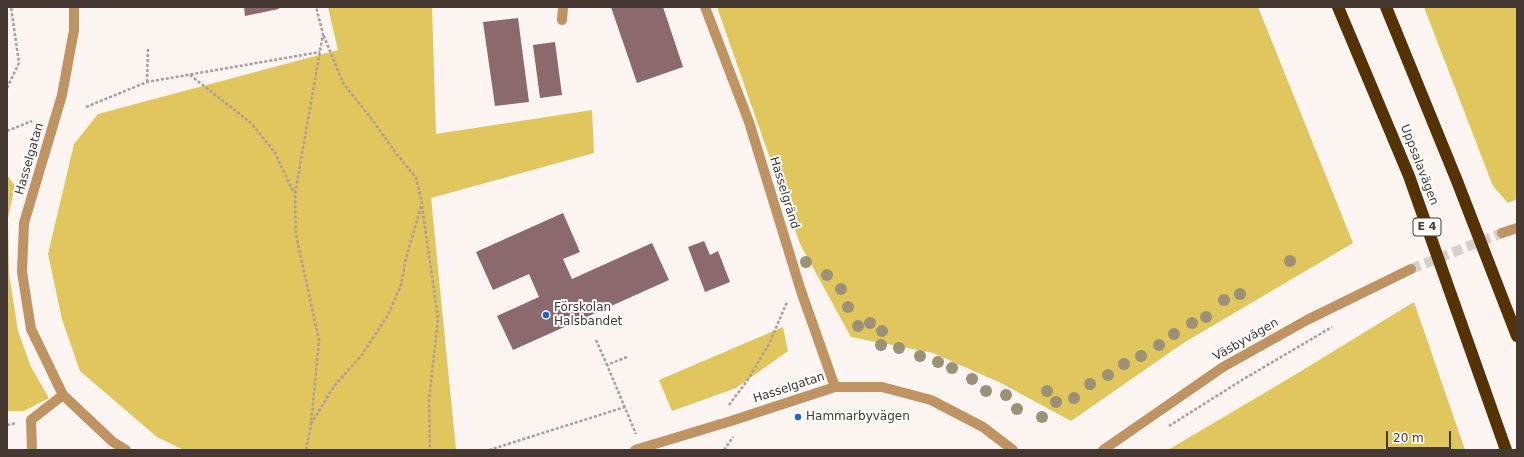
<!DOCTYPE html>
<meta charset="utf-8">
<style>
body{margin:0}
#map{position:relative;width:1524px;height:457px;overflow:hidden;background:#fcf5f2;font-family:"DejaVu Sans",sans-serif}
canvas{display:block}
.frame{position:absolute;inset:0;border:8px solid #453732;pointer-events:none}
.scale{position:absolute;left:1386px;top:431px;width:65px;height:18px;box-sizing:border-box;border:2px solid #453732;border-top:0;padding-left:5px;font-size:12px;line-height:14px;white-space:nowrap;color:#453732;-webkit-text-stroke:3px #fff;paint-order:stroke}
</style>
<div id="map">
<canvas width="1524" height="457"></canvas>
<div class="frame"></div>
<div class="scale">20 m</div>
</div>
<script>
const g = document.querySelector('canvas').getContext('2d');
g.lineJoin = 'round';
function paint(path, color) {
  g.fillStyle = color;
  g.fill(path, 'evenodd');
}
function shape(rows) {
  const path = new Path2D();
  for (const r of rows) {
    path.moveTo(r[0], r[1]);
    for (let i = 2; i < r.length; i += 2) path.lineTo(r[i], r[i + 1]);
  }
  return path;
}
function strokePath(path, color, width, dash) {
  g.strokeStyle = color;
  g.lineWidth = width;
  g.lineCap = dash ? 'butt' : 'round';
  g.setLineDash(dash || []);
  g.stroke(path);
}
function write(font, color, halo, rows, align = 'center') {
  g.font = font + ' "DejaVu Sans",sans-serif';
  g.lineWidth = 4;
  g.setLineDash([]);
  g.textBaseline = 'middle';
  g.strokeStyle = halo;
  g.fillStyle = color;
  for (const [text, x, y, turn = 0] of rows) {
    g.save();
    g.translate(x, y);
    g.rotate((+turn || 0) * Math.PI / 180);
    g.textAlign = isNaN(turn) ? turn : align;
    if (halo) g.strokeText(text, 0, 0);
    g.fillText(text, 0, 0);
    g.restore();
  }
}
paint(shape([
 [328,7,432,7,436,134,592,110,594,153,431,198,456,450,184,450,157,437,80,371,62,319,48,254,74,144,98,114,338,50],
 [717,7,1258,7,1353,243,1185,342,1071,421,1001,383,933,353,851,337,800,244],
 [1424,7,1517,7,1517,199,1508,203,1493,186],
 [7,175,15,186,8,218,9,274,18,331,31,367,49,398,24,411,7,411],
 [1414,302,1465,450,1168,450,1293,376],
 [783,327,788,351,736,388,672,411,659,380]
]), '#e0c65d');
paint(shape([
 [244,7,278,7,279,9,245,16],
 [611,7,663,7,683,67,637,83],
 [518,18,529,102,495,106,483,22],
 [555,42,562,95,540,98,533,45],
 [563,213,580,252,563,259,572,279,652,243,669,280,513,350,497,316,539,297,529,274,493,290,476,252],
 [704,241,710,255,718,251,730,282,705,292,688,247]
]), '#8c696d');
strokePath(shape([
 [1411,269,1502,233]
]), '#d7cfcc', 10, [10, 5]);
strokePath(shape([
 [190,75,251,123,274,151,294,193],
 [147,82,148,48],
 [7,88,19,63,11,7],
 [86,107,147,82,320,52],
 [7,131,32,121],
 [422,206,438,319,429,399,430,450],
 [596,340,607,365],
 [627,357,607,365,636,434],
 [729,405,747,381,769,344,787,302],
 [311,424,334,386,361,356,388,315,401,285,406,258,422,203,416,178,393,149,371,118,343,83,323,34],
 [7,425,16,423],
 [1169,426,1242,380,1332,327],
 [306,450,311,424,319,340,296,235,295,194,323,34,316,7],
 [489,450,625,407],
 [724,450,733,437]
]), '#a89e9a', 2.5, [3, 2]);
strokePath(shape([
 [74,7,74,30,62,95,24,223,22,272,31,329,63,395,113,442,126,450],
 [705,7,749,122,801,291,835,387],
 [562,20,563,7],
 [1502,233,1517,228],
 [32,450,31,420,63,395],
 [635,450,731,421,835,387,882,387,931,400,983,427,1013,450],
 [1103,450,1223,367,1307,320,1411,269]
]), '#c09362', 10);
strokePath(shape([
 [1338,7,1409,176,1506,450],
 [1386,7,1457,181,1517,336]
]), '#553203', 12);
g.fillStyle = '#9a9177';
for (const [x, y] of [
 [1290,261],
 [806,262],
 [827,275],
 [841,289],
 [1240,294],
 [1224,300],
 [848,307],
 [1206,317],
 [870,323],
 [1192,323],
 [858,326],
 [882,331],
 [1174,334],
 [881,345],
 [1159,345],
 [899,348],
 [920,356],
 [1141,356],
 [938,362],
 [1124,364],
 [952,368],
 [1108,375],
 [972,379],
 [1090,384],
 [986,391],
 [1047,391],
 [1006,395],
 [1074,398],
 [1056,402],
 [1017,409],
 [1042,417]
]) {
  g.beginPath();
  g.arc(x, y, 6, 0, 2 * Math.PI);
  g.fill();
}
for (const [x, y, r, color] of [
 [546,315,4,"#2164d0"],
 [798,417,4,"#2164d0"]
]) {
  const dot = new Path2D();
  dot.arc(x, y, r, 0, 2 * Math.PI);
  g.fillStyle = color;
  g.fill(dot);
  strokePath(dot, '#fff', 1.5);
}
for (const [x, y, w] of [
 [1427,227,28]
]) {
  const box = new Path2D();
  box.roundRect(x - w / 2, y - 9, w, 18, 3);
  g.fillStyle = '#fff';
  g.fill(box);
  strokePath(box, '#453732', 1);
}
write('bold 11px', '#453732', null, [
 ["E 4",1427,227]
]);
write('12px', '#453732', '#fff', [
 ["Hasselgatan",30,159,-74],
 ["Uppsalavägen",1419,165,69],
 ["Hasselgränd",784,193,73],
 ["Väsbyvägen",1246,340,-30],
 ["Hasselgatan",789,388,-18]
]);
write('12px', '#453732', '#fff', [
 ["Förskolan",554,308],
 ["Halsbandet",554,322],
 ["Hammarbyvägen",806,417]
], 'left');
</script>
